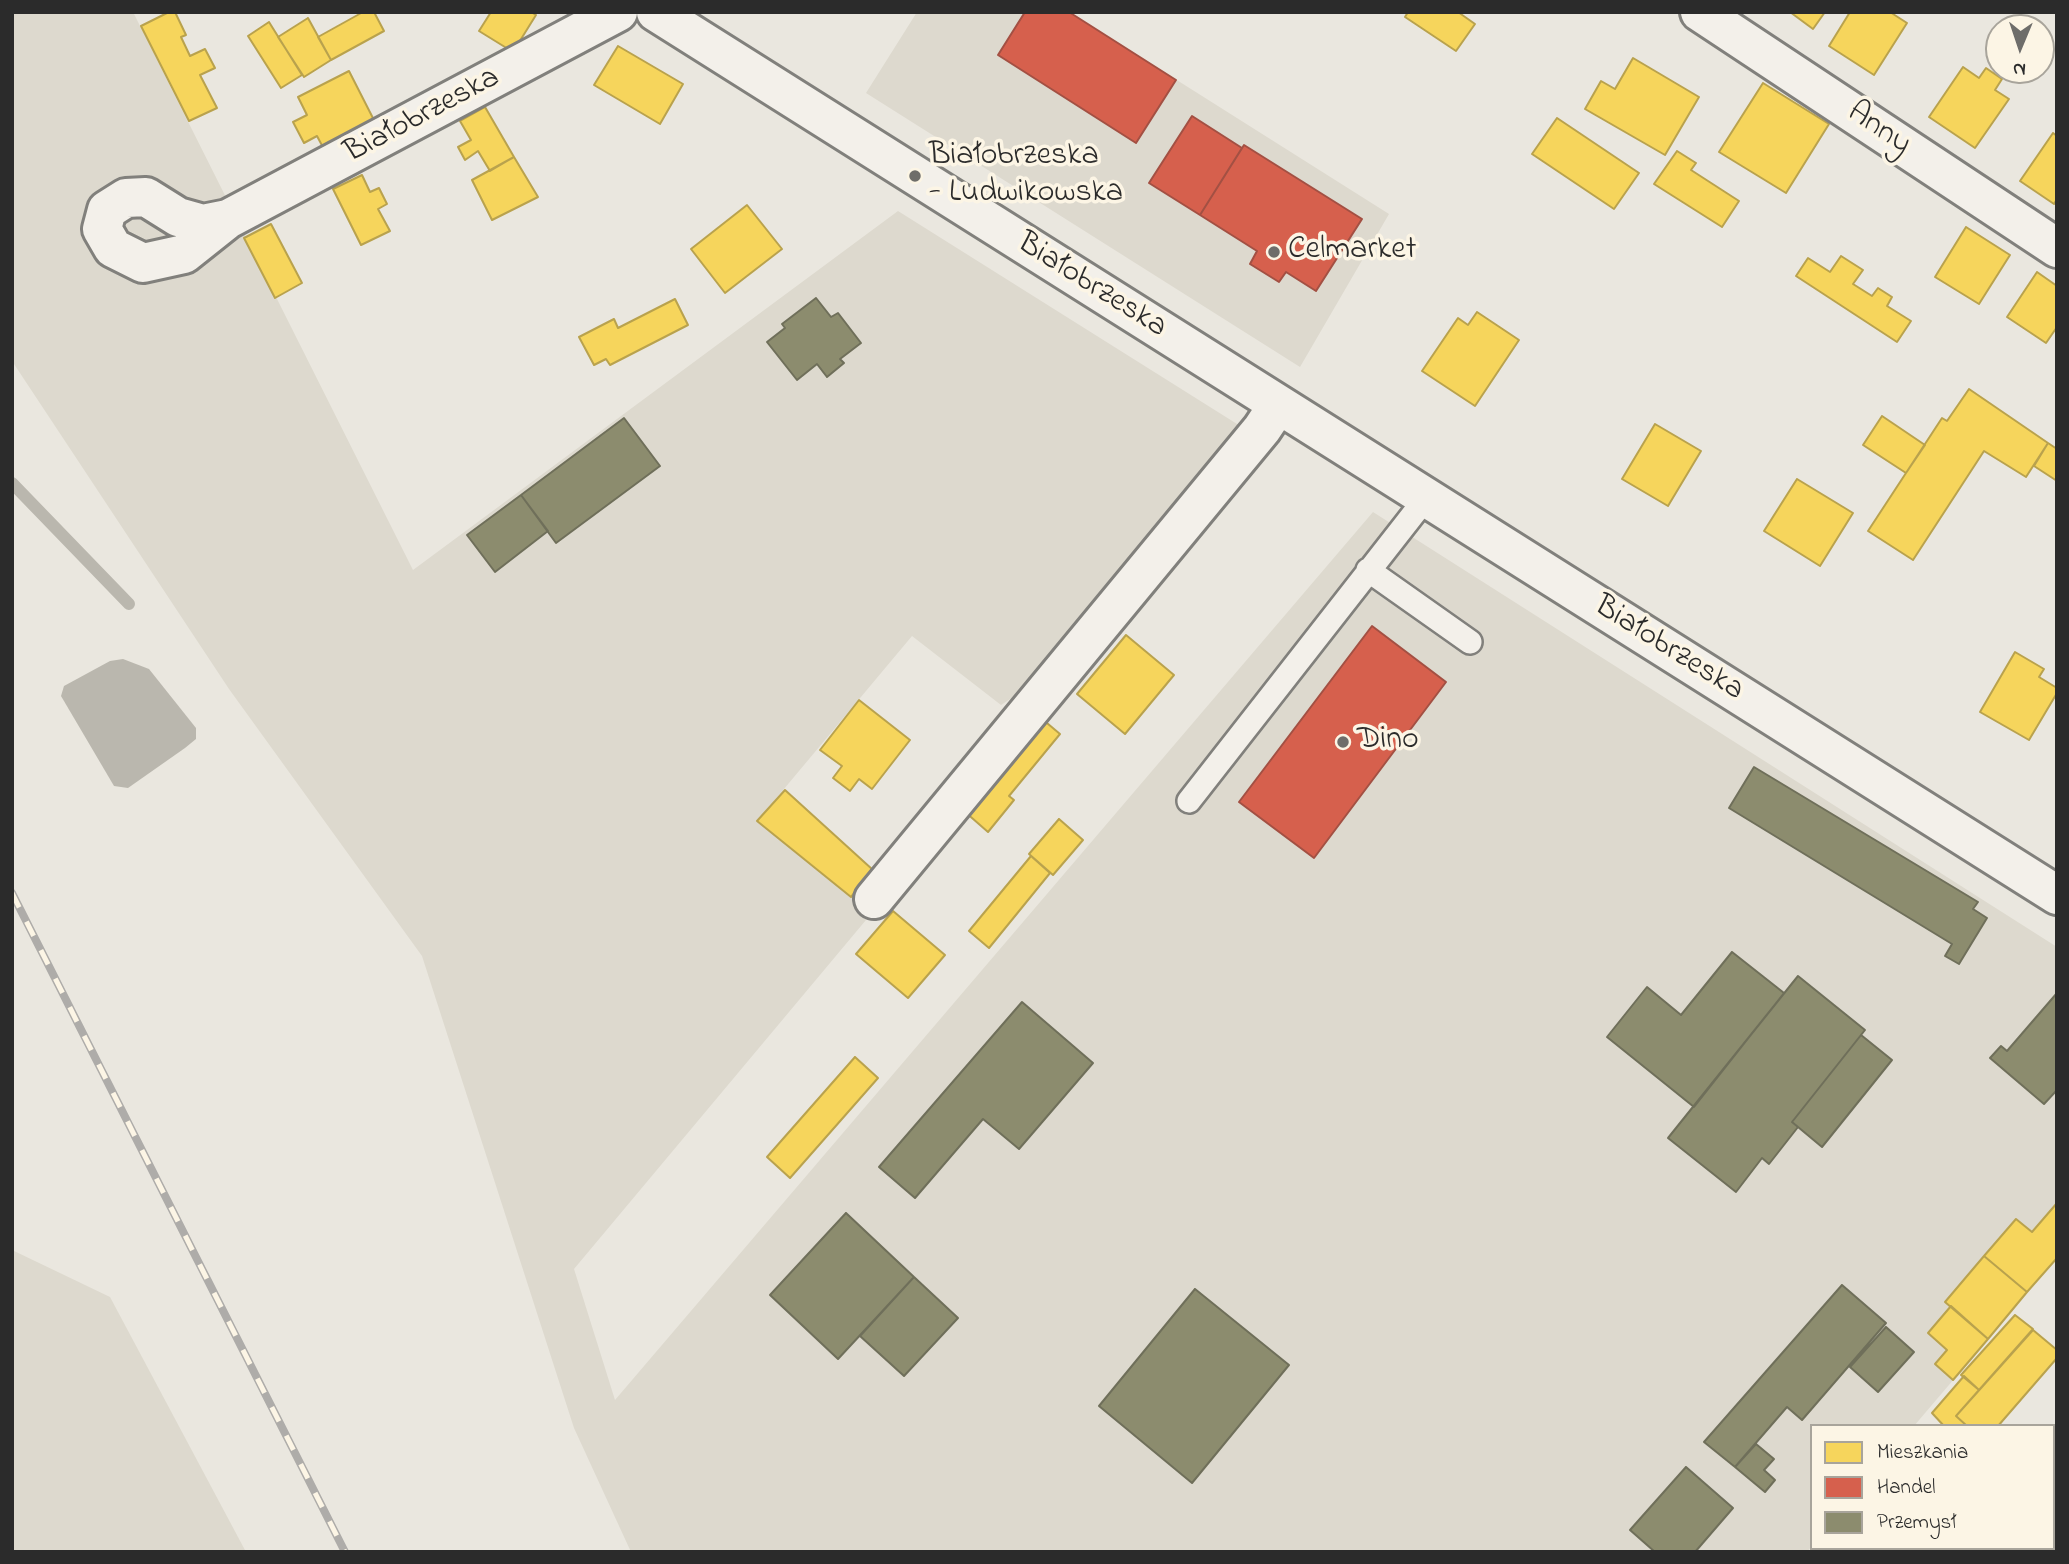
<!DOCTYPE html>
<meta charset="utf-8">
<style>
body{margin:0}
#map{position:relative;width:2069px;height:1564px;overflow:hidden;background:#eae7df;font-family:"Indie Flower",sans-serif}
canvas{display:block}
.frame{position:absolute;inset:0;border:14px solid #2b2b2b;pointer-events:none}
.legend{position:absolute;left:1810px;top:1424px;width:245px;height:126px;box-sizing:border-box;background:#fcf5e5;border:2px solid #a8a49b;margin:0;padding:9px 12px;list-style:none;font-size:21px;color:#2b2b2b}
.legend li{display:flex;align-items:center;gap:14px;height:35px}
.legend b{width:35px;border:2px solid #a8a49b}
.north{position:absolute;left:1985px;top:14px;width:70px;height:70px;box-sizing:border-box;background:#fcf5e5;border:2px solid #a8a49b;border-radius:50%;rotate:182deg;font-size:19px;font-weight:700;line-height:28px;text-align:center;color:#2b2b2b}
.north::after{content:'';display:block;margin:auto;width:24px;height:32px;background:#6e6d6a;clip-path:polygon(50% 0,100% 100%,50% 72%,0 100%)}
</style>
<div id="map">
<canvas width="2069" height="1564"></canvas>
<div class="frame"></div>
<ul class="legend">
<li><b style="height:19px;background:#f6d55c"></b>Mieszkania</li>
<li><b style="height:19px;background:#d6604d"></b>Handel</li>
<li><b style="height:19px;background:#8c8c6e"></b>Przemysł</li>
</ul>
<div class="north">N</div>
</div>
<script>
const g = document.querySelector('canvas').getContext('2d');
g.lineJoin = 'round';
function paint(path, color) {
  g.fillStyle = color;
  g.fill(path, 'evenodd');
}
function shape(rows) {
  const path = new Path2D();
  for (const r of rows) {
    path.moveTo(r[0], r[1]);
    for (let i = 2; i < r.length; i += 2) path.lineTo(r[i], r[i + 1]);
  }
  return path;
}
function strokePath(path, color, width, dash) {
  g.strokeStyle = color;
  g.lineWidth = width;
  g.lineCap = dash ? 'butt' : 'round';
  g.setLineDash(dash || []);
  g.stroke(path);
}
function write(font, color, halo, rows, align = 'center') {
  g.font = font + ' "Indie Flower",sans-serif';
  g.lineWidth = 7;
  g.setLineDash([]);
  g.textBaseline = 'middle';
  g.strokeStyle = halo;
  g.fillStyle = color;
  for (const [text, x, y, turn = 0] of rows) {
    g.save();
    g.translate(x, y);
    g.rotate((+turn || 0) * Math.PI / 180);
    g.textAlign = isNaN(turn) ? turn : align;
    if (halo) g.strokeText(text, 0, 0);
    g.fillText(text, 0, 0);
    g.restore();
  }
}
paint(shape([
 [12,12,133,12,413,570,898,211,1245,429,1027,688,1001,705,912,636,758,820,871,914,574,1269,615,1400,1373,512,2057,947,2057,1258,1914,1426,1812,1426,1812,1546,1807,1552,631,1552,574,1428,422,956,229,689,12,361],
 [917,12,1069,12,1389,214,1300,367,866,93],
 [12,1250,110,1297,246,1552,12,1552]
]), '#ddd9ce');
paint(shape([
 [123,659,149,669,196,728,196,739,185,748,128,788,114,786,61,696,64,686,110,661]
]), '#bab7ae');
const homes = shape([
 [169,12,175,12,186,35,181,37,190,56,205,49,215,68,200,75,217,108,189,121,141,26,169,12],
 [363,12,374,12,384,31,331,60,318,37,363,12],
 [491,12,531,12,536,15,513,52,479,31,491,12],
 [1408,12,1458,12,1475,24,1456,51,1405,17,1408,12],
 [1790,12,1825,12,1813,29,1790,12],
 [1850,12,1890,12,1907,23,1874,75,1829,46,1850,12],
 [308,18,331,60,304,77,278,37,308,18],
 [269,22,302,75,281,88,248,36,269,22],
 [618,46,683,84,660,124,594,85,618,46],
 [1633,58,1699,97,1665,155,1585,109,1601,81,1615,89,1633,58],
 [1963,67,1979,78,1986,68,2002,79,1995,90,2009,99,1975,148,1929,117,1963,67],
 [349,71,378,128,326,153,317,136,304,143,293,122,307,115,298,97,349,71],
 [1763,83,1829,124,1786,193,1719,152,1763,83],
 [485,107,514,157,490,171,478,151,465,160,458,147,471,140,460,121,485,107],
 [1557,118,1639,173,1614,209,1532,154,1557,118],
 [2053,133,2057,136,2057,199,2054,204,2020,181,2053,133],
 [1677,151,1696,163,1691,170,1739,201,1722,227,1654,184,1677,151],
 [514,157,538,197,492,220,472,180,514,157],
 [362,175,370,192,379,188,387,204,378,209,390,231,361,245,333,189,362,175],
 [747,205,782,249,725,293,691,249,747,205],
 [271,224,302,283,275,298,244,238,271,224],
 [1966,227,2010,255,1979,304,1935,277,1966,227],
 [1841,256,1863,270,1853,284,1872,296,1878,288,1892,297,1887,306,1911,321,1897,342,1796,276,1808,258,1830,272,1841,256],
 [2037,272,2057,286,2057,327,2046,343,2007,317,2037,272],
 [675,299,688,325,610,365,606,359,594,365,579,337,614,319,618,328,675,299],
 [1477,312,1519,340,1475,406,1422,371,1458,318,1468,325,1477,312],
 [1969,389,2048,443,2026,477,1984,451,1913,560,1868,531,1942,418,1947,421,1969,389],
 [1882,416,1925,445,1906,473,1863,445,1882,416],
 [1655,424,1701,451,1668,506,1622,479,1655,424],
 [2048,443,2057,449,2057,481,2034,466,2048,443],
 [1797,479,1853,513,1820,566,1764,531,1797,479],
 [1126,635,1174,675,1125,734,1077,694,1126,635],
 [2015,652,2044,669,2039,677,2057,688,2057,693,2029,740,1980,712,2015,652],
 [859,700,910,740,872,789,859,779,850,791,833,778,842,766,820,750,859,700],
 [1041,718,1060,734,1009,796,1014,800,988,832,964,811,1041,718],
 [785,790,873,870,851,897,757,821,785,790],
 [1059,819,1083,840,1053,875,1029,854,1059,819],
 [1031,856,1050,873,989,948,969,931,1031,856],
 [893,911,945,955,908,998,856,954,893,911],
 [855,1057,878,1078,790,1178,767,1157,855,1057],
 [2057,1203,2057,1258,2027,1292,1984,1256,2016,1219,2032,1232,2057,1203],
 [1984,1256,2027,1292,1988,1339,1945,1302,1984,1256],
 [1951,1306,1988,1339,1953,1380,1935,1364,1947,1350,1928,1333,1951,1306],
 [2015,1315,2033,1329,1979,1390,1961,1375,2015,1315],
 [2033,1330,2057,1350,2057,1358,1998,1426,1967,1426,1956,1416,2033,1330],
 [1964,1376,1979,1390,1956,1416,1967,1426,1944,1426,1932,1413,1964,1376]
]);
paint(homes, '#f6d55c');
strokePath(homes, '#b9a24d', 2);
const shops = shape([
 [1025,12,1069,12,1176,80,1136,143,998,55,1025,12],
 [1192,116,1242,148,1200,215,1149,183,1192,116],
 [1244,145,1362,219,1316,291,1286,272,1279,282,1250,264,1257,251,1200,215,1244,145],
 [1372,626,1446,682,1314,858,1239,802,1372,626]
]);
paint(shops, '#d6604d');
strokePath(shops, '#a35043', 2);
const industry = shape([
 [816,298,831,317,838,313,861,343,840,359,844,363,827,377,817,364,797,380,767,342,785,328,782,324,816,298],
 [624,418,660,466,556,543,521,495,624,418],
 [521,495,548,531,495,572,467,535,521,495],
 [1754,767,1978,902,1973,909,1987,918,1959,964,1945,956,1952,944,1729,808,1754,767],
 [1732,952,1784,993,1694,1107,1607,1037,1647,987,1681,1015,1732,952],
 [1798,976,1865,1030,1792,1122,1798,1127,1769,1164,1762,1158,1736,1192,1668,1138,1798,976],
 [2057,993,2057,1090,2044,1104,1990,1058,2001,1046,2007,1051,2057,993],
 [1022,1002,1093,1063,1019,1149,983,1119,915,1198,879,1167,1022,1002],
 [1861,1035,1892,1060,1822,1147,1792,1122,1861,1035],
 [846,1213,914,1277,838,1359,770,1295,846,1213],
 [914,1277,958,1318,904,1376,860,1336,914,1277],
 [1842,1285,1886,1323,1802,1420,1787,1407,1735,1467,1704,1442,1842,1285],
 [1195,1289,1289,1365,1192,1483,1099,1406,1195,1289],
 [1886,1327,1914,1352,1878,1392,1850,1367,1886,1327],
 [1756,1444,1774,1459,1764,1470,1775,1480,1765,1492,1735,1467,1756,1444],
 [1686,1467,1733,1508,1695,1552,1655,1552,1630,1530,1686,1467]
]);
paint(industry, '#8c8c6e');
strokePath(industry, '#6f6f5a', 2);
strokePath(shape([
 [12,483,129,604]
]), '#bab7ae', 12);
const service = shape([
 [1368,570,1470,642],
 [1189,801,1426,498]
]);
const minor = shape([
 [1700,12,2057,248],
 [228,219,203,224,178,217,146,197,126,198,107,210,102,229,113,248,143,263,184,254,228,219,618,12],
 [874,899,1262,429,1278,405]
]);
const secondary = shape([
 [656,12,2057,895]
]);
strokePath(service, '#81807c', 28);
strokePath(minor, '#81807c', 44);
strokePath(secondary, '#81807c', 44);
strokePath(service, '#f3f0ea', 23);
strokePath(minor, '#f3f0ea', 38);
strokePath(secondary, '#f3f0ea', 38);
const rail = shape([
 [12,893,345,1552]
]);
strokePath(rail, '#aeaca9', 8);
strokePath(rail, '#fcf5e5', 5, [16]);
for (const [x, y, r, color] of [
 [915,176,7,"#6e6d6a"],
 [1274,252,7,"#6e6d6a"],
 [1343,742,7,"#6e6d6a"]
]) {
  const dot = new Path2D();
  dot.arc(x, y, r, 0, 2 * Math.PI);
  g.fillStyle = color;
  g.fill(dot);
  strokePath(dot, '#fcf5e5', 2.5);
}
write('32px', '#2b2b2b', '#fcf5e5', [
 ["Białobrzeska",423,117,-28],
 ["Anny",1878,130,34],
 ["Białobrzeska",1091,287,32],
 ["Białobrzeska",1668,650,32]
]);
write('32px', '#2b2b2b', '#fcf5e5', [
 ["Białobrzeska",929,158],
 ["- Ludwikowska",929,195],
 ["Celmarket",1288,252],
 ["Dino",1357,742]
], 'left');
</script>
